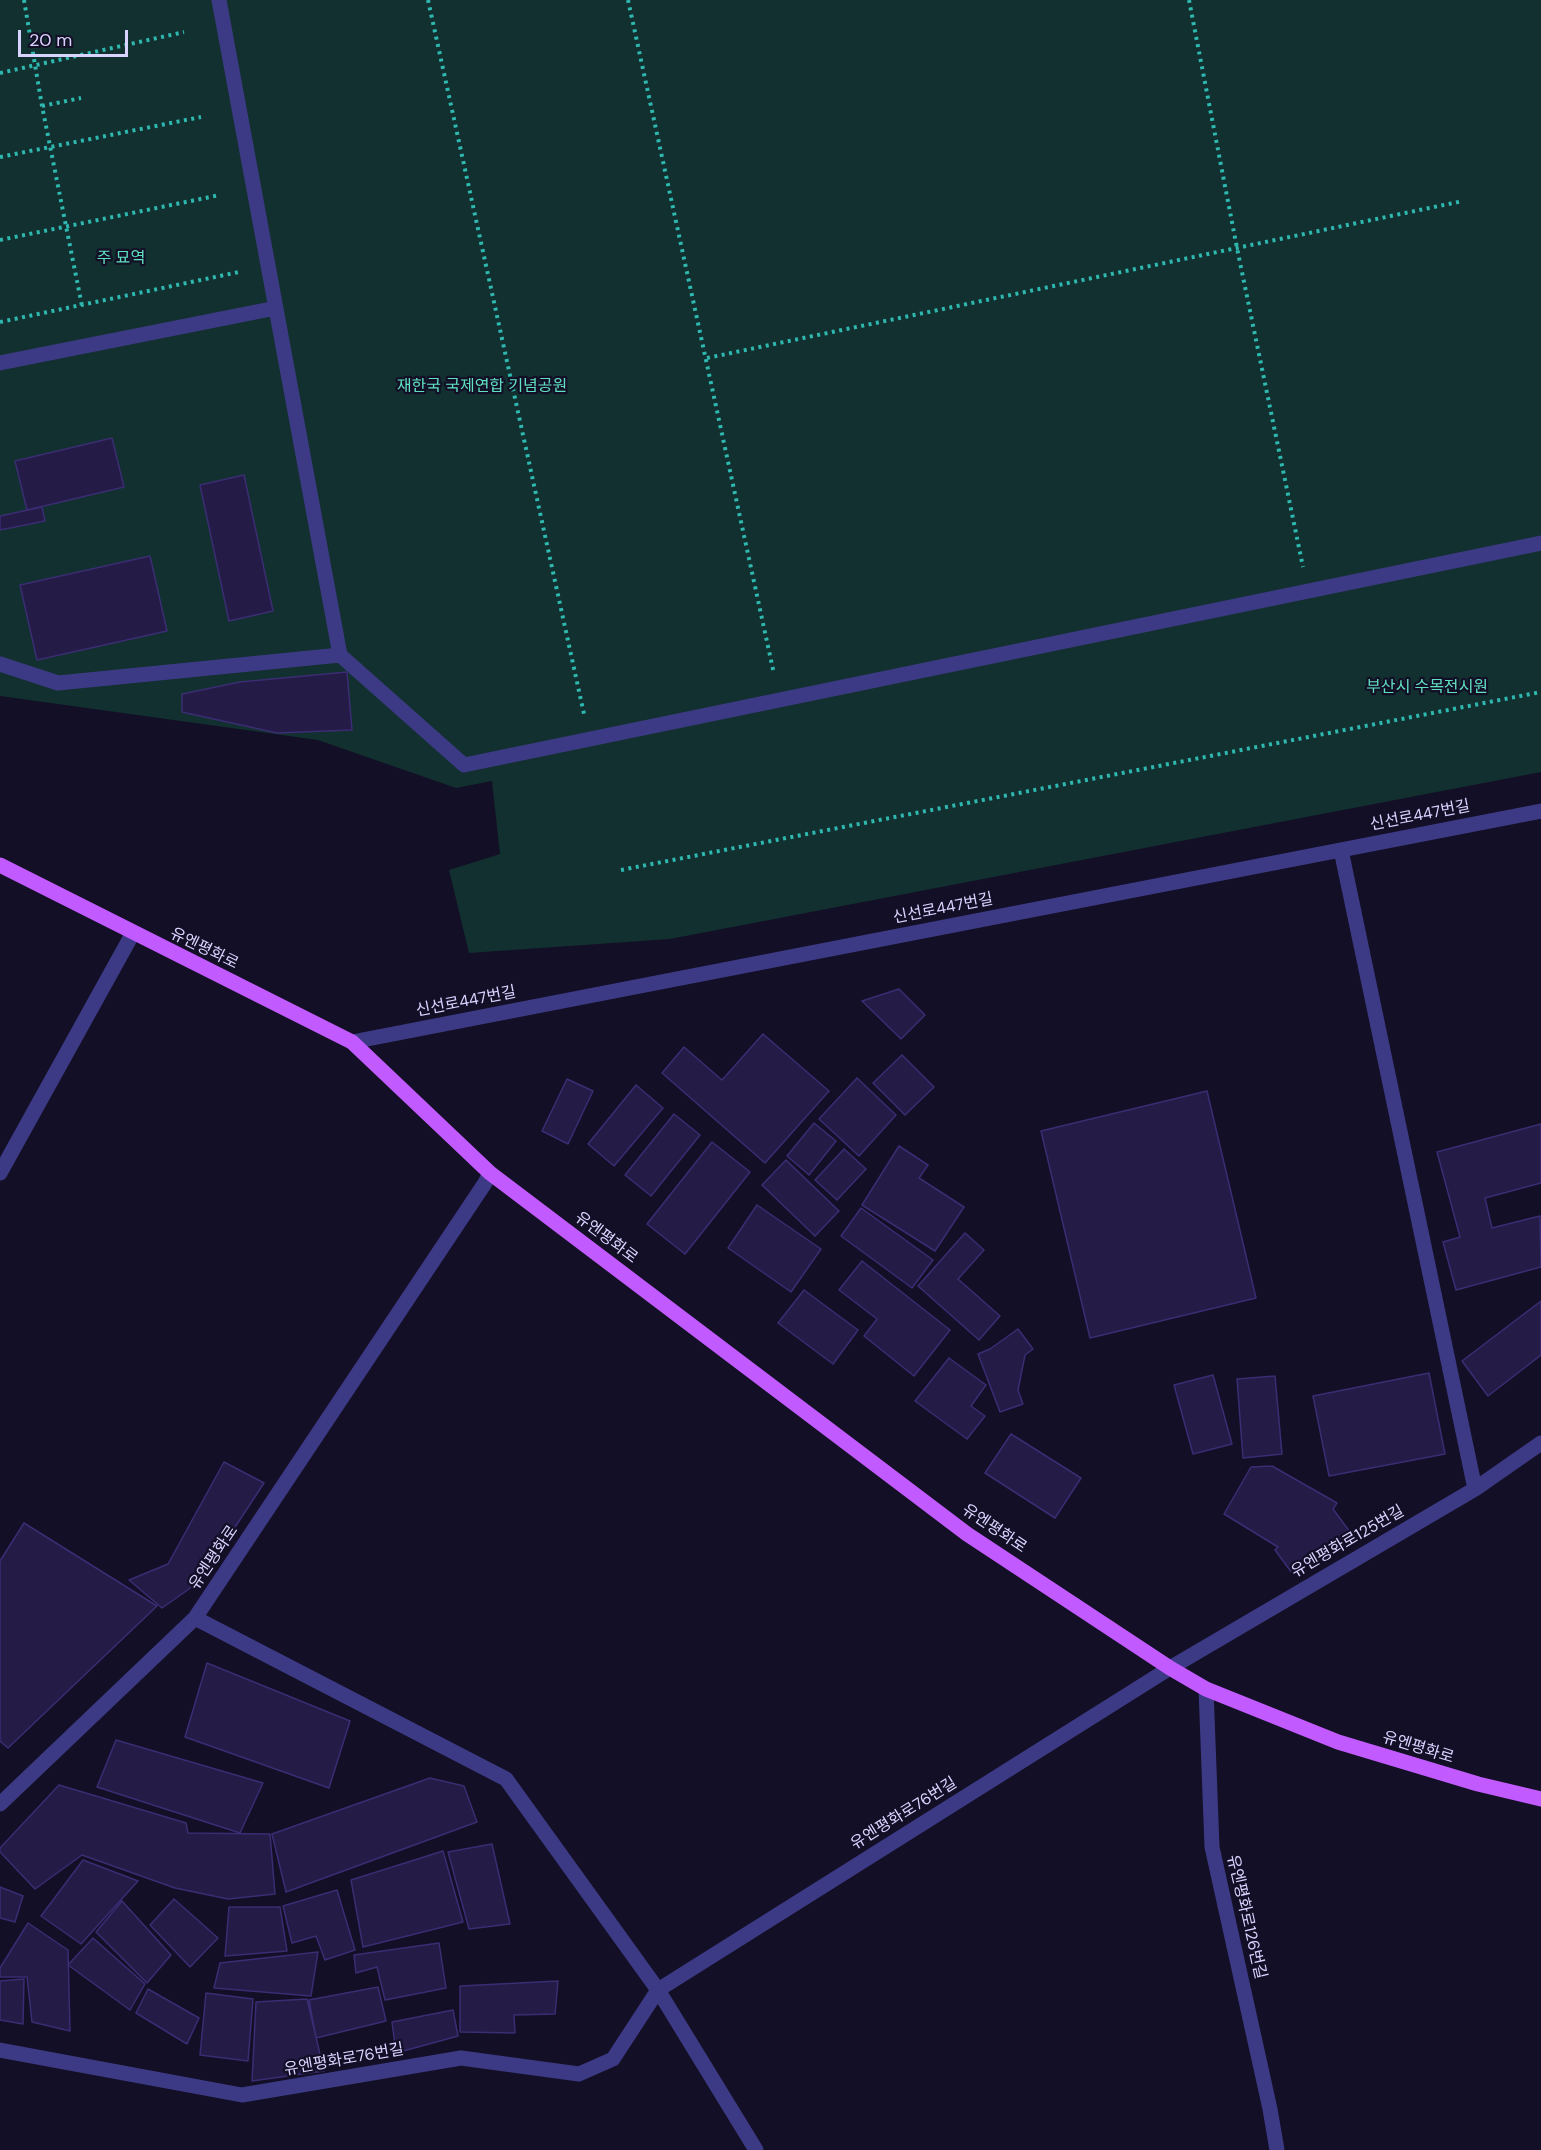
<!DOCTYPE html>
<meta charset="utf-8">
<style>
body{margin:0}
#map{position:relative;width:1541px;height:2150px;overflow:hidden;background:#130f26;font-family:"DM Sans",sans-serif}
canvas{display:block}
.scale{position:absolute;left:18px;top:30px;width:110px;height:27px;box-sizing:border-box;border:3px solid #d9d4ff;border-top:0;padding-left:8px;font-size:18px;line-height:21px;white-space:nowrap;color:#d9d4ff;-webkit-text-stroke:4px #130f26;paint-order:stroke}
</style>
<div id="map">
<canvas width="1541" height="2150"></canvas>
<div class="scale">20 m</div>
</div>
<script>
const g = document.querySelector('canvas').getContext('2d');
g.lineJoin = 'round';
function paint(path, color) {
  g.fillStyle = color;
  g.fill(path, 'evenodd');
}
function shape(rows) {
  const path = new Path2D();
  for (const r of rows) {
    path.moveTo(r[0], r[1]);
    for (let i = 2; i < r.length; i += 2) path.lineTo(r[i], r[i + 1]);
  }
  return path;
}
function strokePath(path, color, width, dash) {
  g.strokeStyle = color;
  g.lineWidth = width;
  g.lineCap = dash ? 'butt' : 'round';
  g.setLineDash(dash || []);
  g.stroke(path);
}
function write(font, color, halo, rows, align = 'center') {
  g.font = font + ' "DM Sans","Noto Sans KR",sans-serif';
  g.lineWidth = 4.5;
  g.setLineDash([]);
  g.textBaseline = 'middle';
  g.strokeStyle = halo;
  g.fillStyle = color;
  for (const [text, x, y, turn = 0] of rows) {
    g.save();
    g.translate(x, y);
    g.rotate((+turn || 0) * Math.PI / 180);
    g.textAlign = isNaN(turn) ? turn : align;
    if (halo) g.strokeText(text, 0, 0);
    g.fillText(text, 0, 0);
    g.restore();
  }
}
paint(shape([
 [0,0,1541,0,1541,772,670,939,469,953,449,870,500,854,492,781,456,788,318,740,0,696]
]), '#12302f');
const building = shape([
 [112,438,124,487,27,510,15,461,112,438],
 [244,475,273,611,229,621,200,485,244,475],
 [42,507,45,521,0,530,0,516,42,507],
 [150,556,167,631,37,660,20,585,150,556],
 [347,672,352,730,277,733,182,712,182,694,240,682,347,672],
 [899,989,925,1015,901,1039,862,1001,899,989],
 [763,1034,829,1091,765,1163,662,1073,684,1047,722,1080,763,1034],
 [902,1055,934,1087,905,1115,873,1083,902,1055],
 [857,1078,896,1115,859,1156,819,1119,857,1078],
 [567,1079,593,1091,568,1144,542,1131,567,1079],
 [636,1085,663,1108,614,1166,588,1144,636,1085],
 [1207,1091,1256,1298,1090,1338,1041,1131,1207,1091],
 [674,1114,700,1135,651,1196,625,1175,674,1114],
 [814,1123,836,1141,809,1175,787,1156,814,1123],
 [1541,1124,1541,1183,1485,1198,1492,1228,1540,1216,1541,1267,1456,1290,1443,1242,1460,1237,1437,1152,1541,1124],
 [712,1142,750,1172,685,1254,647,1224,712,1142],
 [899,1146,928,1165,919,1178,964,1207,935,1251,862,1205,899,1146],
 [844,1149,866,1169,837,1200,815,1180,844,1149],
 [786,1160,839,1211,815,1236,762,1185,786,1160],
 [757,1205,821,1249,791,1292,728,1248,757,1205],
 [861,1208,933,1260,912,1288,841,1236,861,1208],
 [965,1233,984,1250,958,1279,1000,1316,979,1340,918,1286,965,1233],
 [862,1261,950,1330,914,1376,864,1336,877,1319,839,1290,862,1261],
 [804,1290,858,1330,833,1364,778,1323,804,1290],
 [1541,1301,1541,1355,1488,1396,1462,1361,1541,1301],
 [1018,1329,1033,1349,1025,1355,1018,1390,1023,1404,1000,1412,978,1354,990,1349,1018,1329],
 [949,1358,986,1385,971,1406,985,1416,967,1439,915,1401,949,1358],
 [1429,1373,1445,1454,1329,1476,1313,1396,1429,1373],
 [1213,1375,1232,1444,1193,1454,1174,1385,1213,1375],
 [1275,1376,1282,1454,1243,1458,1237,1379,1275,1376],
 [1011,1434,1081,1478,1055,1518,985,1473,1011,1434],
 [224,1462,264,1483,199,1582,162,1608,129,1580,168,1564,224,1462],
 [1272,1466,1337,1503,1333,1509,1350,1532,1292,1573,1275,1550,1278,1547,1224,1514,1251,1467,1272,1466],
 [24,1523,157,1606,8,1748,0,1741,0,1561,24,1523],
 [207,1663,350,1721,329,1788,185,1737,207,1663],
 [116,1740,263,1783,240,1833,97,1787,116,1740],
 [430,1778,464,1786,477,1822,286,1892,272,1834,430,1778],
 [59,1785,186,1823,188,1833,270,1834,275,1894,228,1899,175,1888,82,1855,35,1889,0,1852,0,1848,59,1785],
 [492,1844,510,1924,469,1929,448,1852,492,1844],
 [443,1851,463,1922,363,1947,351,1880,443,1851],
 [83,1860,138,1881,81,1944,41,1916,83,1860],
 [0,1887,23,1896,15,1922,0,1918,0,1887],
 [337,1890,355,1950,325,1960,316,1936,292,1943,283,1906,337,1890],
 [174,1899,218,1938,190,1967,150,1925,174,1899],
 [122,1901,171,1955,147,1983,96,1932,122,1901],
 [229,1907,280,1907,287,1951,225,1956,229,1907],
 [28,1923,68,1950,70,2031,32,2022,27,1977,0,1977,0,1968,28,1923],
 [93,1938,145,1984,130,2010,68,1965,93,1938],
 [439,1943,446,1988,385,2000,377,1967,356,1973,354,1955,439,1943],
 [318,1952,311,1996,214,1988,220,1963,318,1952],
 [24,1979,23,2024,0,2020,0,1981,24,1979],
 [558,1981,555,2014,514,2015,515,2033,460,2032,460,1986,558,1981],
 [378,1987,386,2021,316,2038,309,2000,378,1987],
 [148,1989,199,2018,187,2044,136,2013,148,1989],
 [206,1993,253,1999,248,2061,200,2055,206,1993],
 [307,1999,324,2071,252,2081,256,2002,307,1999],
 [453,2010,458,2036,396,2053,392,2022,453,2010]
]);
paint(building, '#241b47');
strokePath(building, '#3b2d73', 1.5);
strokePath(shape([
 [24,0,42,106,82,306],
 [428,0,584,714],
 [628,0,774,674],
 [1189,0,1237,248,1303,567],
 [0,73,184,32],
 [42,106,81,98],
 [0,157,201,117],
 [0,240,220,195],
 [0,322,239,272],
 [707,358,1463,201],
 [621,870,1541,692]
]), '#2fb8b0', 4, [3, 4.5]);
strokePath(shape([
 [0,363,276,308],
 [340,655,464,765,1541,543],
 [0,664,58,683,340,655,219,0],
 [1341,850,1475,1489],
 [352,1042,1541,811],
 [0,1173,133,933],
 [195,1618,506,1779,658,1990,756,2150],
 [1206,1689,1212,1847,1270,2109,1277,2150],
 [0,1804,195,1618,485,1183,490,1173],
 [0,2050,242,2095,461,2058,579,2074,613,2059,658,1990,1170,1668,1475,1489,1541,1443]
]), '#3d3a85', 15);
strokePath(shape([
 [0,865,352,1042,490,1173,967,1534,1170,1668,1206,1689,1338,1742,1478,1784,1541,1799]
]), '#c25bff', 15);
write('16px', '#5fe0c0', '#130f26', [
 ["주 묘역",121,259],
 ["재한국 국제연합 기념공원",482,387],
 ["부산시 수목전시원",1427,688]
]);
write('16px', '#d9d4ff', '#130f26', [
 ["신선로447번길",1420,816,-11],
 ["신선로447번길",943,909,-11],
 ["유엔평화로",204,949,26],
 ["신선로447번길",466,1002,-11],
 ["유엔평화로",606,1238,37],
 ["유엔평화로",994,1529,34],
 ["유엔평화로125번길",1348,1542,-30],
 ["유엔평화로",214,1558,-56],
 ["유엔평화로",1418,1748,17],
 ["유엔평화로76번길",904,1814,-32],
 ["유엔평화로126번길",1246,1917,77],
 ["유엔평화로76번길",344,2060,-10]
]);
</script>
